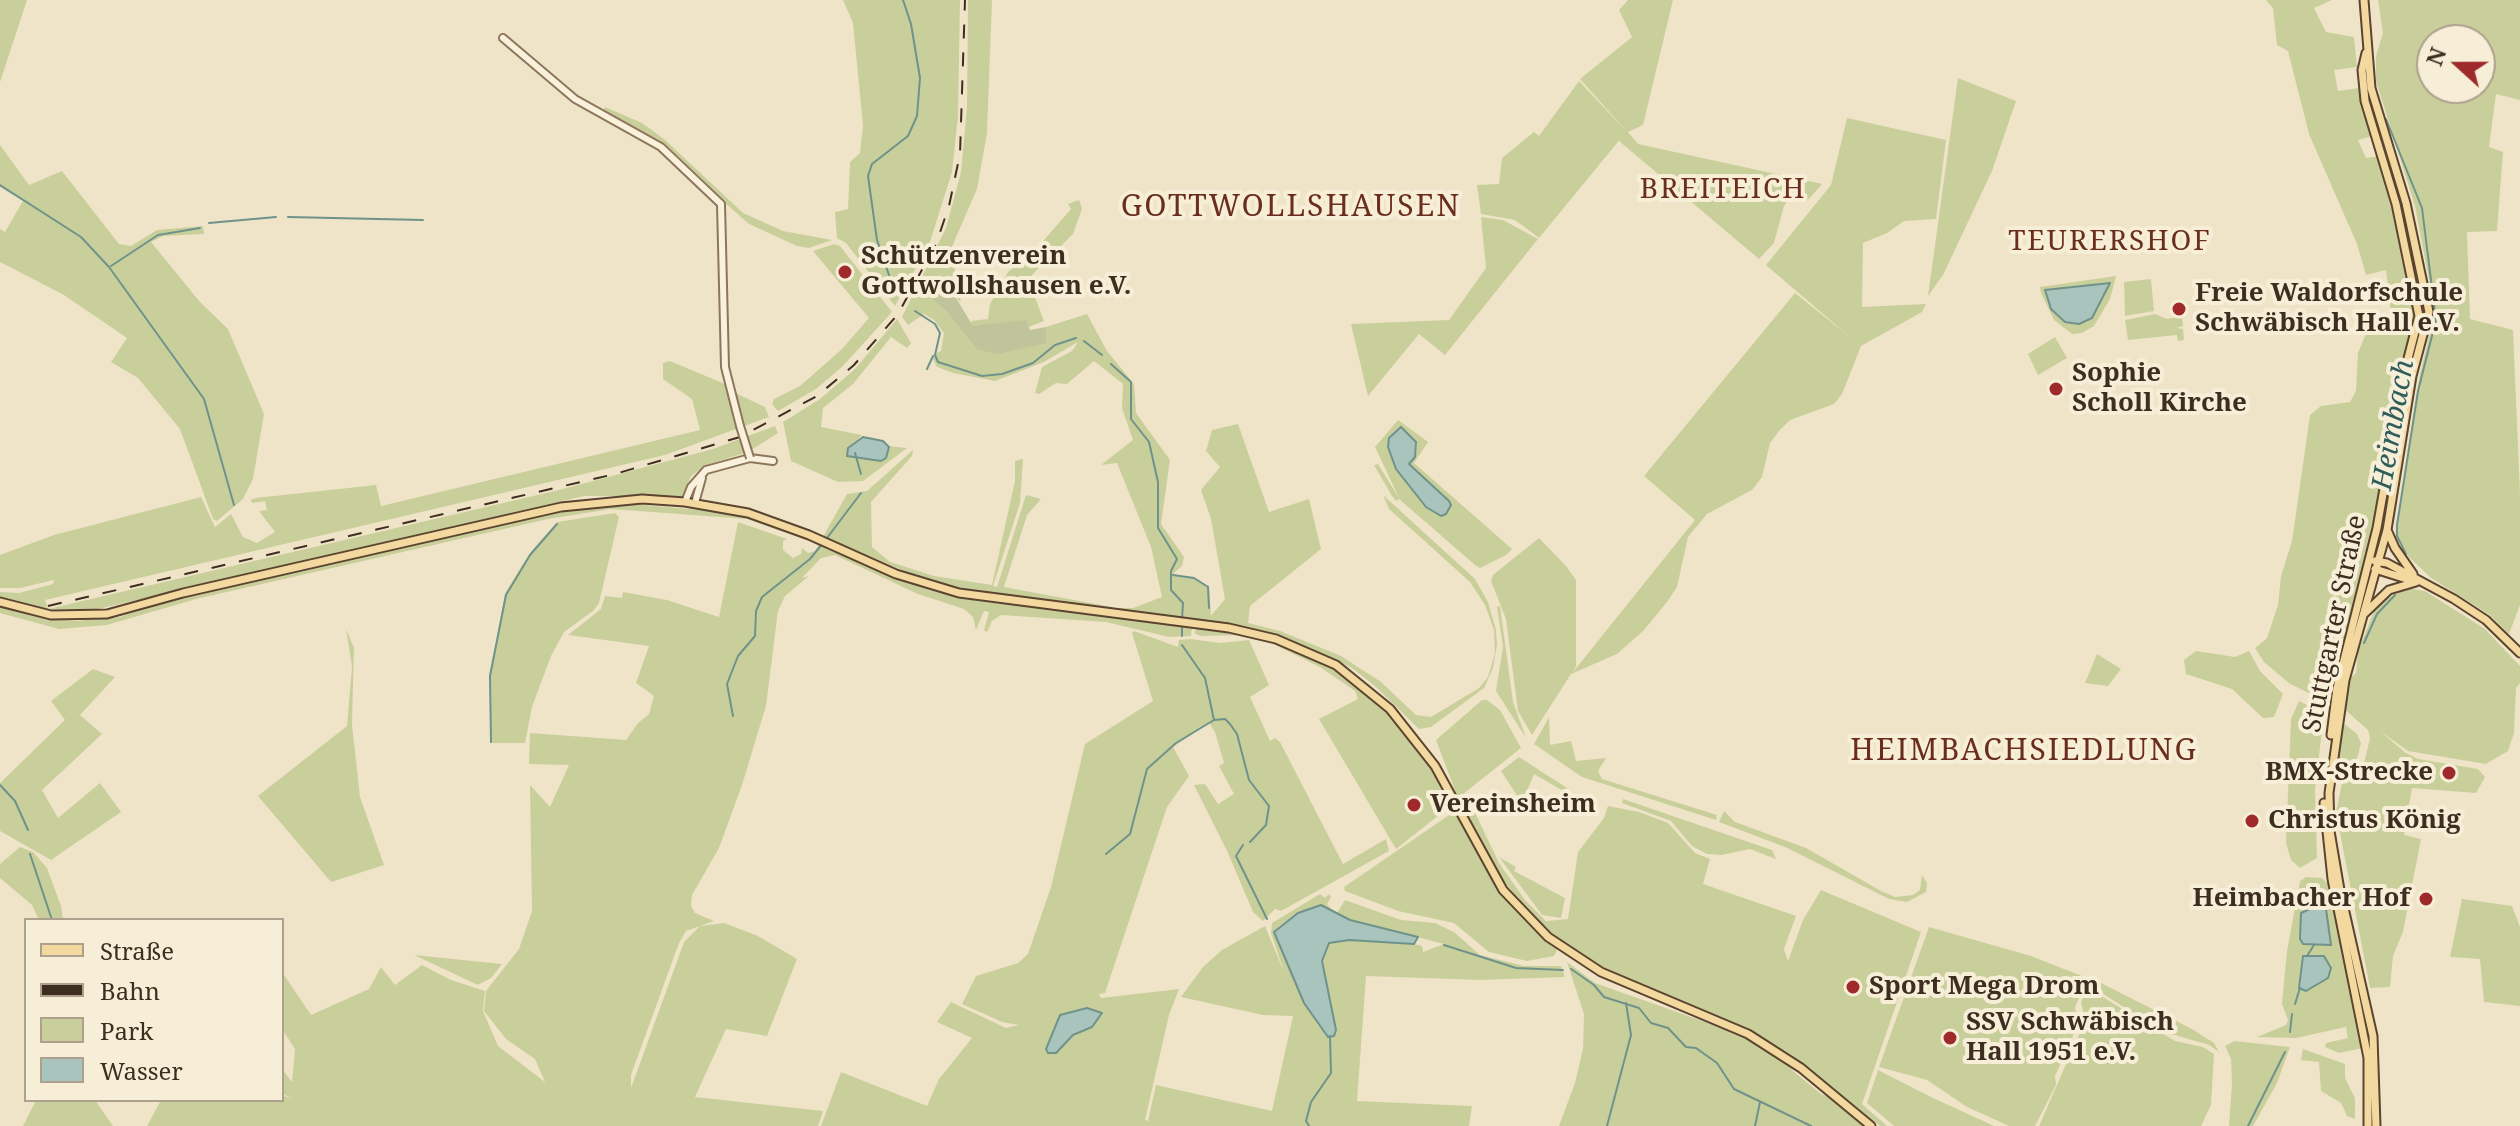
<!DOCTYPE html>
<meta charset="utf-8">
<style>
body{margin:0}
#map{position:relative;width:2520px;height:1126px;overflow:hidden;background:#f0e4c8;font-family:"Noto Serif",serif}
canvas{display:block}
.legend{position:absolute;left:24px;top:918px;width:260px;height:184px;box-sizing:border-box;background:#f7eed8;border:2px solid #ada18e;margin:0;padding:10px 14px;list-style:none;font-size:24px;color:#3d2e20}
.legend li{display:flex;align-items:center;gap:16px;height:40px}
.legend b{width:40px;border:2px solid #ada18e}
.north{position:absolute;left:2416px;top:24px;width:80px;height:80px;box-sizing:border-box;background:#f7eed8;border:2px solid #ada18e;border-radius:50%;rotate:291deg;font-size:22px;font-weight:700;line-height:32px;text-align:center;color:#3d2e20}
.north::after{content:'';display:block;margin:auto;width:28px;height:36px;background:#9e2a2b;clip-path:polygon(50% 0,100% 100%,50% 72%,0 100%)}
</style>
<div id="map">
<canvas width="2520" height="1126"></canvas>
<ul class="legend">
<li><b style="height:10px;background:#f3d9a0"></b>Straße</li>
<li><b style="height:10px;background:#3d2e20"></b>Bahn</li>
<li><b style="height:22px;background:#c9cf9b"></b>Park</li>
<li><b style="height:22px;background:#a9c4bc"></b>Wasser</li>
</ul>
<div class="north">N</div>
</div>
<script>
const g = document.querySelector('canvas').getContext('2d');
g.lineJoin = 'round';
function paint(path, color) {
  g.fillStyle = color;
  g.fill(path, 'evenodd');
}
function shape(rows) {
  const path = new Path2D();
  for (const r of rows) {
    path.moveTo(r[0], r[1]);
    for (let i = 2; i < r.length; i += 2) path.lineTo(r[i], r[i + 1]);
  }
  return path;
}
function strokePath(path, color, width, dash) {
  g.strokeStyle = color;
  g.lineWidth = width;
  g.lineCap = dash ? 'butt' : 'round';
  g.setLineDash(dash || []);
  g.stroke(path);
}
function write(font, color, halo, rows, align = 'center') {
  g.font = font + ' "Noto Serif",serif';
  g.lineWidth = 8;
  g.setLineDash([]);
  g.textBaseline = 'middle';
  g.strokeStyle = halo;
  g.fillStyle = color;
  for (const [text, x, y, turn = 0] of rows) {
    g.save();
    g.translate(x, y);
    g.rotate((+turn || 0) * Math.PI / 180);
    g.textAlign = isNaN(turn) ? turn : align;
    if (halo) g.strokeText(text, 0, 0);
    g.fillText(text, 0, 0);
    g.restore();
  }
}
paint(shape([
 [0,0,27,0,0,82],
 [843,0,960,0,958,116,952,172,930,242,895,306,846,243,837,238,835,212,848,209,850,162,860,153,863,126,853,23],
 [968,0,992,0,987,133,977,189,951,249,961,303,953,293,923,291,947,312,976,349,1046,343,1046,327,1087,314,1107,351,1134,384,1136,413,1170,460,1161,524,1184,557,1182,566,1173,574,1194,578,1209,586,1211,616,1225,599,1211,519,1201,490,1220,467,1206,451,1212,430,1238,424,1269,512,1309,499,1321,549,1250,606,1248,623,1280,631,1341,656,1381,682,1416,715,1431,717,1479,688,1488,677,1495,653,1494,630,1485,605,1470,582,1389,509,1383,495,1475,579,1488,602,1496,630,1497,645,1493,668,1484,688,1431,727,1419,729,1376,687,1352,668,1280,635,1193,619,1191,636,1169,637,1106,622,1001,615,992,621,987,632,984,630,989,612,984,611,976,630,973,617,964,609,918,594,835,555,821,558,802,578,809,576,785,596,778,611,766,706,742,785,719,848,692,895,691,906,695,913,714,921,686,931,679,943,631,1075,631,1088,684,942,700,926,724,923,758,936,797,959,767,1036,726,1029,695,1097,823,1111,818,1126,147,1126,161,1100,282,1100,282,1095,292,1099,282,1093,282,1069,292,1082,295,1049,282,1029,282,972,311,1015,369,989,381,967,395,985,422,965,451,980,485,991,483,1011,498,1046,545,1082,535,1059,506,1039,484,1011,486,991,519,949,532,911,530,785,550,807,569,765,529,764,530,733,626,740,638,723,649,714,654,696,636,683,649,646,568,635,601,609,605,596,622,598,623,592,667,600,719,617,738,522,787,539,783,541,783,550,793,558,801,554,802,548,808,553,815,551,847,494,867,491,913,450,912,456,871,502,872,547,890,562,934,576,992,585,1015,481,1015,461,1023,459,1020,503,993,586,997,587,1026,495,1041,499,1027,515,1004,587,1117,608,1133,608,1162,597,1151,547,1117,463,1101,465,1133,440,1122,408,1123,384,1094,361,1067,384,1056,383,1039,394,1035,393,1042,367,1072,351,1078,342,1044,362,995,381,953,373,937,367,933,359,934,354,941,351,944,333,934,320,924,314,908,325,902,317,946,228,961,172,967,107],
 [830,540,931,582,1097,614,977,601,930,590,826,549],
 [1628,0,1673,0,1643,125,1628,132,1638,144,1822,184,1807,201,1791,196,1784,206,1774,243,1759,259,1619,141,1622,137,1539,238,1515,220,1481,214,1477,185,1499,184,1502,158,1534,132,1539,136,1579,81,1628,133,1580,79,1632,37,1619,10],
 [2266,0,2332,0,2314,8,2326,32,2354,37,2357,67,2334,70,2338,91,2359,88,2372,136,2358,140,2366,158,2379,156,2394,207,2415,308,2415,323,2396,389,2381,495,2332,704,2290,684,2264,662,2255,648,2267,638,2278,605,2281,576,2292,541,2310,415,2321,406,2350,402,2356,391,2358,353,2364,338,2376,319,2391,313,2386,270,2366,275,2357,244,2309,134,2288,51,2277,45,2273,8],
 [2378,0,2520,0,2520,100,2496,94,2489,147,2503,152,2497,231,2467,232,2470,319,2513,330,2520,494,2520,605,2509,634,2490,615,2431,578,2408,556,2396,532,2420,374,2435,312,2415,206,2376,81,2376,56,2383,33],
 [2480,40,2480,88,2432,88,2432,40],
 [1958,78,2016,101,1992,171,1943,275,1928,296],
 [605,107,642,123,664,139,743,213,783,231,832,240,809,248,797,246,749,224,657,143,602,112],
 [1847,118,1946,140,1936,219,1904,221,1887,233,1863,243,1862,307,1926,304,1922,312,1861,346,1842,394,1834,404,1790,420,1779,431,1770,443,1762,477,1752,490,1707,514,1688,537,1677,587,1667,602,1644,630,1617,654,1571,674,1532,735,1518,711,1506,619,1491,581,1493,575,1539,538,1566,566,1576,580,1576,666,1573,672,1695,520,1644,476,1795,293,1850,337,1766,265,1831,185],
 [0,145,29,185,62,171,119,244,131,246,157,230,203,226,204,234,163,236,151,242,200,302,228,329,264,414,253,479,243,499,217,521,213,519,180,429,138,378,111,362,127,338,64,295,0,262,0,229,5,232,23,201,0,187],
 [1079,200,1082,209,1073,234,1028,279,1044,321,1029,327,1026,321,973,327,971,321,988,319,990,304,1008,272,1038,247,1071,209,1068,204],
 [1481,217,1503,220,1538,239,1445,355,1419,334,1368,396,1351,324,1449,320,1486,268],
 [834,244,840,246,892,312,842,367,816,389,778,411,772,404,774,399,800,386,842,349,869,318,813,251],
 [2116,276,2110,299,2094,326,2082,333,2072,334,2054,320,2041,293,2040,287],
 [2109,283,2065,322,2052,309,2045,291],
 [2151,279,2154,311,2125,316,2124,282],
 [2155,314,2167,319,2182,316,2183,326,2176,328,2183,329,2184,340,2178,341,2177,335,2128,340,2125,320],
 [897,319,911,343,907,348,891,337,853,384,823,408,821,427,862,435,848,448,849,456,886,458,889,446,907,448,863,481,838,482,791,461,783,422,820,399,855,369],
 [2055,337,2067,358,2038,375,2028,354],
 [670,361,725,384,729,390,765,407,769,417,665,455,45,600,48,609,559,490,713,449,775,426,778,433,748,452,706,465,691,476,682,496,584,496,94,610,47,609,0,598,0,592,19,593,53,584,54,580,20,588,0,588,0,555,54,535,201,497,215,527,231,514,243,537,257,543,275,532,259,511,267,510,265,501,253,503,250,500,256,498,376,485,381,506,700,430,692,399,663,379,663,363],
 [1398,420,1428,442,1414,463,1512,549,1506,555,1480,568,1475,565,1399,499,1396,501,1392,496,1374,465,1378,464,1399,498,1375,447],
 [620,503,736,513,813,542,747,519,611,509,548,519,196,599,107,625,59,629,0,613,0,607,36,617,76,621,120,617,166,601,348,557,560,509],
 [615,513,619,517,599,603,593,611,564,632,551,656,532,707,525,743,490,743,490,676,505,593,530,553,557,522],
 [2408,588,2425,591,2485,629,2520,666,2520,683,2516,688,2514,733,2508,751,2486,764,2408,751,2380,731,2406,753,2418,759,2478,769,2485,777,2476,793,2412,788,2404,835,2421,839,2403,932,2393,956,2390,987,2370,988,2336,812,2342,783,2363,768,2370,738,2368,730,2343,708,2347,681,2356,673,2358,652,2372,616,2380,602],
 [1500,606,1513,702,1526,738,1496,691,1503,647,1497,607],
 [1196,627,1240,633,1272,641,1332,665,1384,707,1426,759,1453,804,1396,849,1319,719,1358,699,1355,691,1320,667,1263,639,1242,635,1201,636,1195,634],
 [346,629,354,648,352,725,360,797,384,865,331,882,258,796,347,726,352,666],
 [1134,631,1178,647,1179,640,1191,639,1220,643,1249,640,1269,685,1250,697,1270,741,1275,738,1280,742,1343,864,1386,839,1389,851,1281,911,1275,909,1263,921,1253,912,1228,853,1194,785,1205,784,1218,804,1234,794,1219,766,1224,763,1215,732,1209,723,1173,747,1189,776,1167,807,1105,993,1099,994,1101,998,1179,989,1169,1015,1145,1120,1148,1121,1156,1085,1272,1111,1293,1016,1263,1015,1181,997,1203,967,1222,950,1265,926,1284,972,1271,933,1272,923,1320,894,1325,898,1329,894,1331,897,1327,904,1333,911,1321,905,1298,913,1277,928,1336,1030,1322,961,1329,943,1337,940,1414,944,1422,946,1423,952,1444,944,1344,918,1337,913,1345,900,1401,920,1435,923,1454,932,1480,955,1524,966,1561,966,1565,977,1480,980,1366,976,1357,1101,1472,1106,1469,1126,821,1126,841,1072,927,1106,939,1079,972,1038,937,1022,951,1002,1006,1028,1019,1025,1002,1022,962,1004,976,976,1018,963,1028,954,1051,887,1085,744,1153,701,1132,633],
 [1087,1007,1102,1013,1092,1028,1073,1036,1056,1053,1048,1053,1045,1049,1059,1015],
 [2196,651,2235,657,2249,651,2260,671,2283,694,2274,717,2263,718,2232,689,2186,674,2184,660],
 [2097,654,2121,669,2108,686,2085,683],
 [93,669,115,677,80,715,102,734,42,790,58,818,100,783,121,812,51,860,0,831,0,783,65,720,51,701],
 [1482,700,1487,700,1500,710,1521,748,1458,798,1436,740],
 [2299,701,2324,713,2315,790,2317,858,2300,868,2291,860,2286,843,2291,719],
 [1549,717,1550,745,1571,741,1576,761,1606,758,1598,771,1602,779,1717,815,1716,820,1582,777,1534,744],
 [2342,722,2357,734,2361,743,2356,763,2344,772,2339,771,2337,762],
 [1519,757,1567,788,1565,792,1534,774,1522,803,1501,771],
 [1468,798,1499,863,1525,900,1546,921,1568,919,1578,852,1604,818,1608,806,1639,812,1668,823,1695,853,1710,859,1703,884,1796,916,1784,949,1788,961,1803,920,1821,890,1921,932,1862,1104,1887,1126,1880,1126,1790,1054,1758,1035,1594,963,1563,943,1531,915,1497,873,1461,804],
 [1623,799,1772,850,1776,859,1750,849,1721,855,1707,854,1692,846,1671,821,1622,803],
 [1455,811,1489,875,1521,915,1558,948,1554,956,1527,961,1489,952,1454,923,1398,911,1345,891,1344,887],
 [1724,811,1735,822,1806,848,1881,891,1895,897,1913,895,1920,890,1922,875,1927,883,1926,892,1907,902,1889,899,1785,847,1719,822],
 [20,847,33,852,47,868,61,906,63,920,39,920,32,905,0,878,0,864],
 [1499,857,1516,867,1514,871,1565,898,1561,918,1542,915],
 [2306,877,2322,878,2330,886,2363,1048,2339,1053,2325,1047,2326,1043,2348,1038,2346,1027,2296,1038,2257,1037,2286,1025,2288,1020,2282,1004,2287,951,2300,881],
 [2462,899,2512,906,2520,927,2520,1006,2484,1002,2480,959,2450,957],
 [1929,927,2031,956,2087,978,2075,1008,2079,1022,2055,1076,2056,1085,2035,1126,2009,1126,1967,1107,1927,1080,1879,1067],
 [414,955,502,964,491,978,478,985],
 [1567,962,1595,983,1753,1039,1780,1056,1793,1071,1821,1094,1837,1100,1866,1126,1559,1126,1575,1083,1583,1049,1584,1014],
 [2093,979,2192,1029,2214,1043,2219,1052,2209,1045,2161,1031,2091,986],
 [2088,988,2175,1041,2203,1047,2214,1054,2211,1105,2201,1126,2039,1126,2085,1021,2081,1002],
 [2234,1041,2290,1047,2277,1083,2253,1126,2229,1126,2232,1084,2231,1059,2225,1046],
 [2303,1049,2345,1064,2345,1078,2355,1098,2355,1119,2347,1116,2341,1103,2321,1091,2319,1062,2301,1060],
 [1878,1070,1929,1096,1994,1126,1894,1126,1867,1103],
 [36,1100,95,1100,113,1126,23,1126]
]), '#c9cf9b');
paint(shape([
 [929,276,953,293,973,326,1026,320,1030,330,1046,327,1046,343,998,354,976,349,947,312,923,291]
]), '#bfc49a');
const water = shape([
 [2110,283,2092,318,2079,324,2065,322,2051,309,2045,290,2110,283],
 [1401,427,1416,442,1415,457,1409,464,1449,501,1451,505,1446,514,1441,516,1426,507,1396,469,1388,447,1389,438,1401,427],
 [863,437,883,441,889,447,886,458,881,461,847,456,848,448,863,437],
 [1321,905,1350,920,1418,937,1414,944,1349,940,1329,943,1322,961,1336,1030,1334,1036,1328,1037,1304,1003,1274,932,1298,913,1321,905],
 [2312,908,2326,909,2331,945,2303,944,2300,939,2301,913,2312,908],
 [2303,956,2324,956,2331,968,2328,978,2306,991,2299,988,2303,956],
 [1087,1008,1102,1013,1092,1027,1073,1035,1056,1053,1048,1053,1046,1049,1060,1015,1087,1008]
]);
paint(water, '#a9c4bc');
strokePath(water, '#6f938a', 2);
strokePath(shape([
 [2386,119,2422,208,2436,320,2418,391,2397,525,2397,536,2406,554],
 [0,185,81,237,109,267,204,399,234,505],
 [288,217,423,220],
 [209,223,276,217],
 [111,266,158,235,200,228],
 [893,287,877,240,868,176,872,164,908,136,917,116,920,78,911,24,903,0],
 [915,311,935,324,940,333,935,355,938,362,982,376,1002,374,1033,363,1055,345,1076,338],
 [1084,341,1102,355],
 [1111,364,1131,382,1131,419,1149,442,1158,482,1158,528,1177,559,1171,571,1171,590,1183,603,1182,619],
 [927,369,933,356],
 [855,453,861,474],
 [827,538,861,493],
 [1173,575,1194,578,1208,587,1209,608],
 [1182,636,1182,625],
 [2364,643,2377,614,2395,595],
 [1182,645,1205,678,1214,720,1225,719,1230,724,1237,734,1249,780,1269,806,1266,825,1250,842],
 [733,716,727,684,738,656,755,636,756,611,762,597,810,559,823,543],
 [491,742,490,676,506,595,530,555,557,524],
 [0,785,15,801,28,830],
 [1243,845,1236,856,1267,919],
 [30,854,52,920],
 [1106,854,1130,834,1147,769,1176,743,1214,720],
 [1444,945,1516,968,1563,970],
 [2307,956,2314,945],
 [1571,969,1594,985,1604,997,1639,1008,1651,1023,1668,1028,1686,1047,1696,1048,1717,1063,1734,1089,1811,1126],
 [2295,1004,2300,988],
 [2290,1032,2292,1014],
 [1309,1126,1306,1121,1311,1102,1331,1073,1330,1036],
 [1607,1126,1631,1035,1626,1003],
 [1755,1126,1760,1102],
 [2248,1126,2285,1052]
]), '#6f938a', 2);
const minor = shape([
 [503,38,575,99,661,147,721,204,725,367,740,426],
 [685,502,691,487,706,470,750,458,773,461],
 [695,503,702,478]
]);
const major = shape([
 [2364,0,2371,88,2406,203,2429,312,2412,376,2387,530,2345,680,2329,793,2330,831,2340,890,2373,1036,2376,1126],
 [2387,530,2395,548,2413,574],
 [2375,561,2387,563,2454,599,2486,620,2520,653],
 [2375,569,2413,581],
 [0,602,51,615,107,614,183,593,561,507,642,499,685,502,748,513,809,535,896,574,959,593,1229,628,1276,639,1336,665,1390,709,1435,766,1503,890,1548,937,1601,972,1748,1034,1801,1068,1871,1126],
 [2365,613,2389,590,2416,582],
 [2331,735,2337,688,2377,528,2405,370,2419,316,2396,204,2365,101,2362,70,2366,53],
 [2324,803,2332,879,2368,1058,2368,1126]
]);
strokePath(minor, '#8d765c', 10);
strokePath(major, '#5b4430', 11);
strokePath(minor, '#faf1dc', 6);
strokePath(major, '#f3d9a0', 7);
strokePath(shape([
 [48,606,615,474,740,437,817,396,854,365,898,314,936,244,949,206,960,154,965,0]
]), '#3d2e20', 2, [14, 14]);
const minorBridge = shape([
 [740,426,750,458]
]);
strokePath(minorBridge, '#8d765c', 10, []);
strokePath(minorBridge, '#faf1dc', 6);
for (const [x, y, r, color] of [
 [845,272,8,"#9e2a2b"],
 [2179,309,8,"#9e2a2b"],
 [2056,389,8,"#9e2a2b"],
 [2449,773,8,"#9e2a2b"],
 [1414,805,8,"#9e2a2b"],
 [2252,821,8,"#9e2a2b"],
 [2426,899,8,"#9e2a2b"],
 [1853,987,8,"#9e2a2b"],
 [1950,1038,8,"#9e2a2b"]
]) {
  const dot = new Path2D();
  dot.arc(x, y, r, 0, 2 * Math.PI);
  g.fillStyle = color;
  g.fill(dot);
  strokePath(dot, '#f7eed8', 3);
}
write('bold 26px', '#3d2e20', '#f7eed8', [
 ["Schützenverein",861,257],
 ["Gottwollshausen e.V.",861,287],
 ["Freie Waldorfschule",2195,294],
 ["Schwäbisch Hall e.V.",2195,324],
 ["Sophie",2072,374],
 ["Scholl Kirche",2072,404],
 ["BMX-Strecke",2433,773,"right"],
 ["Vereinsheim",1430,805],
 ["Christus König",2268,821],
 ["Heimbacher Hof",2410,899,"right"],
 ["Sport Mega Drom",1869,987],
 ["SSV Schwäbisch",1966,1023],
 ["Hall 1951 e.V.",1966,1053]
], 'left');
write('26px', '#3d2e20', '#f7eed8', [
 ["Stuttgarter Straße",2335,624,-78]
]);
g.letterSpacing = '2px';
write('28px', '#6b2e1e', '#f7eed8', [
 ["BREITEICH",1723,190],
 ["TEURERSHOF",2110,242]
]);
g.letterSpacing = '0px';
write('italic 28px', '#2f5d5a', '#f7eed8', [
 ["Heimbach",2394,425,-80]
]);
g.letterSpacing = '2px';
write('30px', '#6b2e1e', '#f7eed8', [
 ["GOTTWOLLSHAUSEN",1291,207],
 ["HEIMBACHSIEDLUNG",2024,751]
]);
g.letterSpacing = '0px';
</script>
